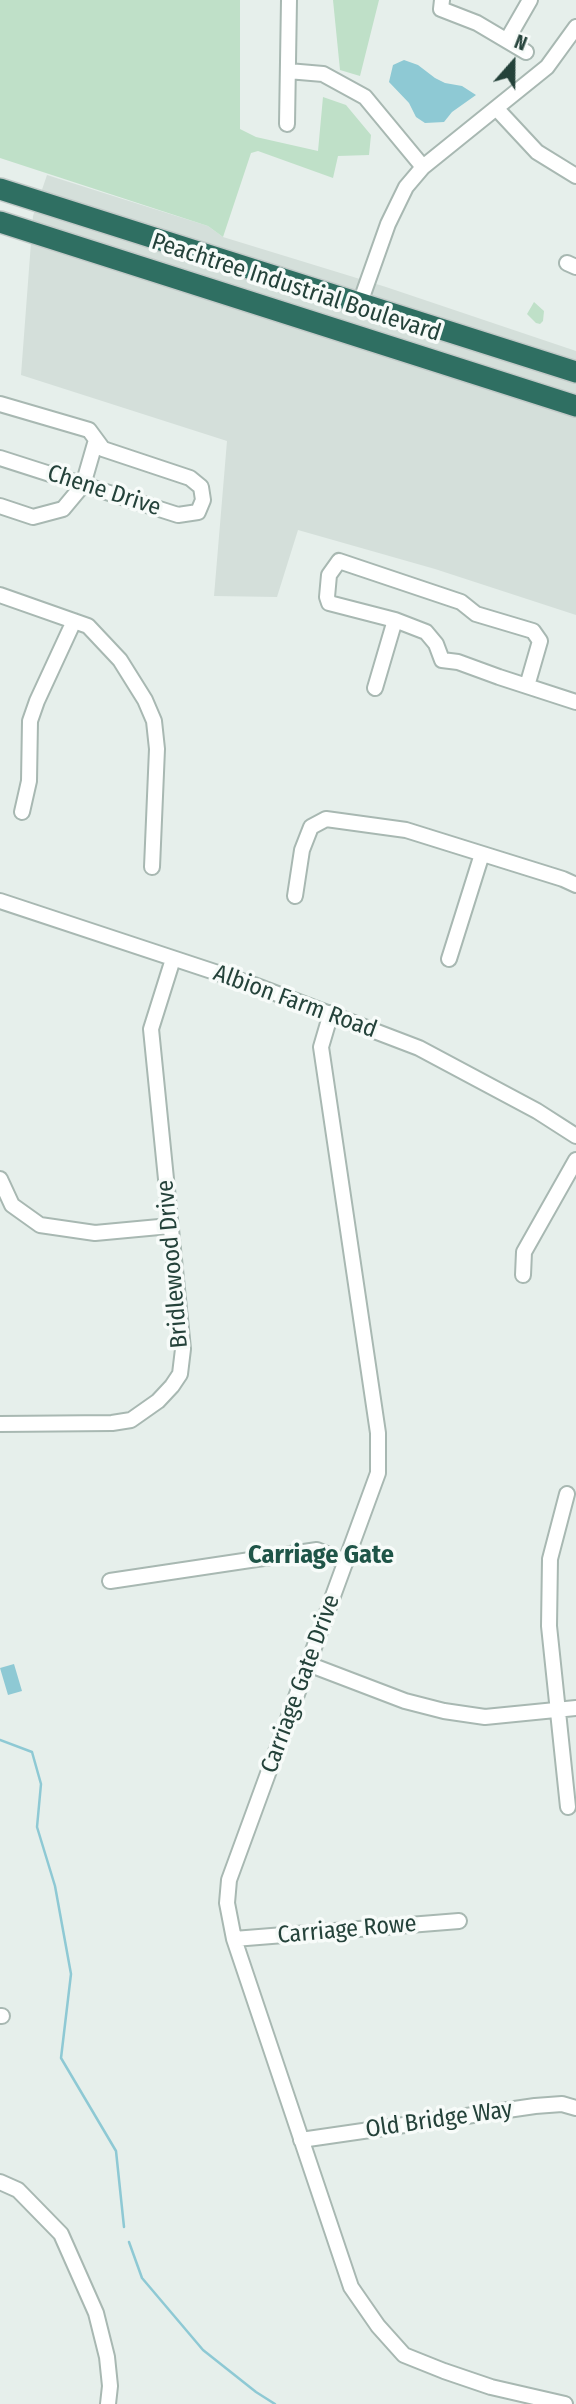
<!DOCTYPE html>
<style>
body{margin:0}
#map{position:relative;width:576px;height:2404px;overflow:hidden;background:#e6efeb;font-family:"Fira Sans Condensed",sans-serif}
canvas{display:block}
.north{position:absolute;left:478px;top:28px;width:70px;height:70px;-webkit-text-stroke:5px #f7fbf9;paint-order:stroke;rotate:21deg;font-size:19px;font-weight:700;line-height:28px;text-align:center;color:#24423a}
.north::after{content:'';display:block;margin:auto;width:24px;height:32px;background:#24423a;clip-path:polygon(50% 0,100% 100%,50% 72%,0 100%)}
</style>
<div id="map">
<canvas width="576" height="2404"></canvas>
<div class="north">N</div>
</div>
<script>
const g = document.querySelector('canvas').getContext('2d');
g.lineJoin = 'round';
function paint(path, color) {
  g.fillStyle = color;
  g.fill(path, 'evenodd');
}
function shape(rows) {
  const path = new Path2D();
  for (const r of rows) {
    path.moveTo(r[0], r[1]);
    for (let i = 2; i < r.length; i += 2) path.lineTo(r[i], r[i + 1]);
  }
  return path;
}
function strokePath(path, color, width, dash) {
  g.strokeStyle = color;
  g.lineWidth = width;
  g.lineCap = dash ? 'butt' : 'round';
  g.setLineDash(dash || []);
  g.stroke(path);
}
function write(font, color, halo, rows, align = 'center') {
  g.font = font + ' "Fira Sans Condensed",sans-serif';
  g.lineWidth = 7;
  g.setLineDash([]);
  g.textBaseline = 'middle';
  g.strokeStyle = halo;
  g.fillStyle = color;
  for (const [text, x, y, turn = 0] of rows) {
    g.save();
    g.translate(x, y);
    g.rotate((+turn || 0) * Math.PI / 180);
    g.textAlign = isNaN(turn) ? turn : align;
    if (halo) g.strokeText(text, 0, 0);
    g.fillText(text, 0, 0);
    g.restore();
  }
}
paint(shape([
 [47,175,208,226,223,237,386,287,576,351,576,615,435,569,298,530,277,597,214,596,227,441,21,375,33,216]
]), '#d4dfda');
paint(shape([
 [0,0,240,0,240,129,256,137,318,151,323,97,346,105,371,135,369,155,338,156,333,178,258,151,251,153,223,237,208,226,0,158],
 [333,0,379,0,360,76,340,70],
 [534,302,544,311,543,321,540,324,536,323,527,314]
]), '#bfe0c8');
paint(shape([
 [404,60,418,65,435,78,445,83,462,86,476,95,452,112,444,122,425,123,416,117,409,103,389,82,393,65],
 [14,1664,22,1691,8,1695,0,1668]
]), '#8ec9d4');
strokePath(shape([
 [0,1740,32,1752,41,1784,37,1827,55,1886,71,1974,61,2058,116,2151,124,2227],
 [129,2242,142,2278,203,2350,256,2392,275,2404]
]), '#8ec9d4', 2.5);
const minor = shape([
 [442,0,441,9,477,23,526,52],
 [507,40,530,0],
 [288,71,323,74,365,97,423,167],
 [496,108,537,152,576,176],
 [287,124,289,0],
 [567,263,576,267],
 [360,303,388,224,406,187,423,167,547,67,576,27],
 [0,404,89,430,103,449,190,478,201,487,203,500,198,512,178,515,0,458],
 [0,506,33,517,63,509,83,485,96,440],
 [0,595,88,626,120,660,145,700,154,721,157,749,152,867],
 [527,686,540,641,533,631,476,614,461,602,339,561,329,575,327,597,329,603,395,620,426,632,436,644,442,660,458,662,499,677,576,702],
 [375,688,395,620],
 [22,812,29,781,30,721,37,701,74,621],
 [295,896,302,850,311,827,326,819,406,830,563,879,576,885],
 [0,901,254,985,419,1048,537,1111,576,1136],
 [449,959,482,854],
 [331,1013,321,1047,378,1433,378,1473,229,1880,227,1903,234,1939,351,2287,378,2326,404,2355,444,2371,491,2387,565,2404],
 [0,1179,12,1205,40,1225,95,1233,170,1226],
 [523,1275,524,1252,576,1160],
 [0,1424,112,1423,131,1420,158,1401,172,1386,180,1374,183,1349,151,1029,173,959],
 [567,1494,550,1559,549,1626,568,1807],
 [110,1581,317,1550,346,1562],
 [308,1664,405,1701,444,1711,485,1717,576,1708],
 [234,1939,459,1921],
 [0,2016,2,2016],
 [301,2140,535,2106,562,2104,576,2108],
 [0,2182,18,2190,61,2234,96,2313,107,2357,110,2386,108,2404]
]);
const highway = shape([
 [0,189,576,372],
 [0,222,576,406]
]);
strokePath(minor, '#a8b8b2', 18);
strokePath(highway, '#c2cac8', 24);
strokePath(minor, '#fff', 14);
strokePath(highway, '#2f6f62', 21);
write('24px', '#24423a', '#f7fbf9', [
 ["Peachtree Industrial Boulevard",296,288,18],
 ["Chene Drive",104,491,18],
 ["Albion Farm Road",295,1002,20],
 ["Bridlewood Drive",173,1264,-95],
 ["Carriage Gate Drive",301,1684,-70],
 ["Carriage Rowe",347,1930,-5],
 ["Old Bridge Way",439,2120,-8]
]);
write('bold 26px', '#1f5548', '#f7fbf9', [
 ["Carriage Gate",321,1556]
]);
</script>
